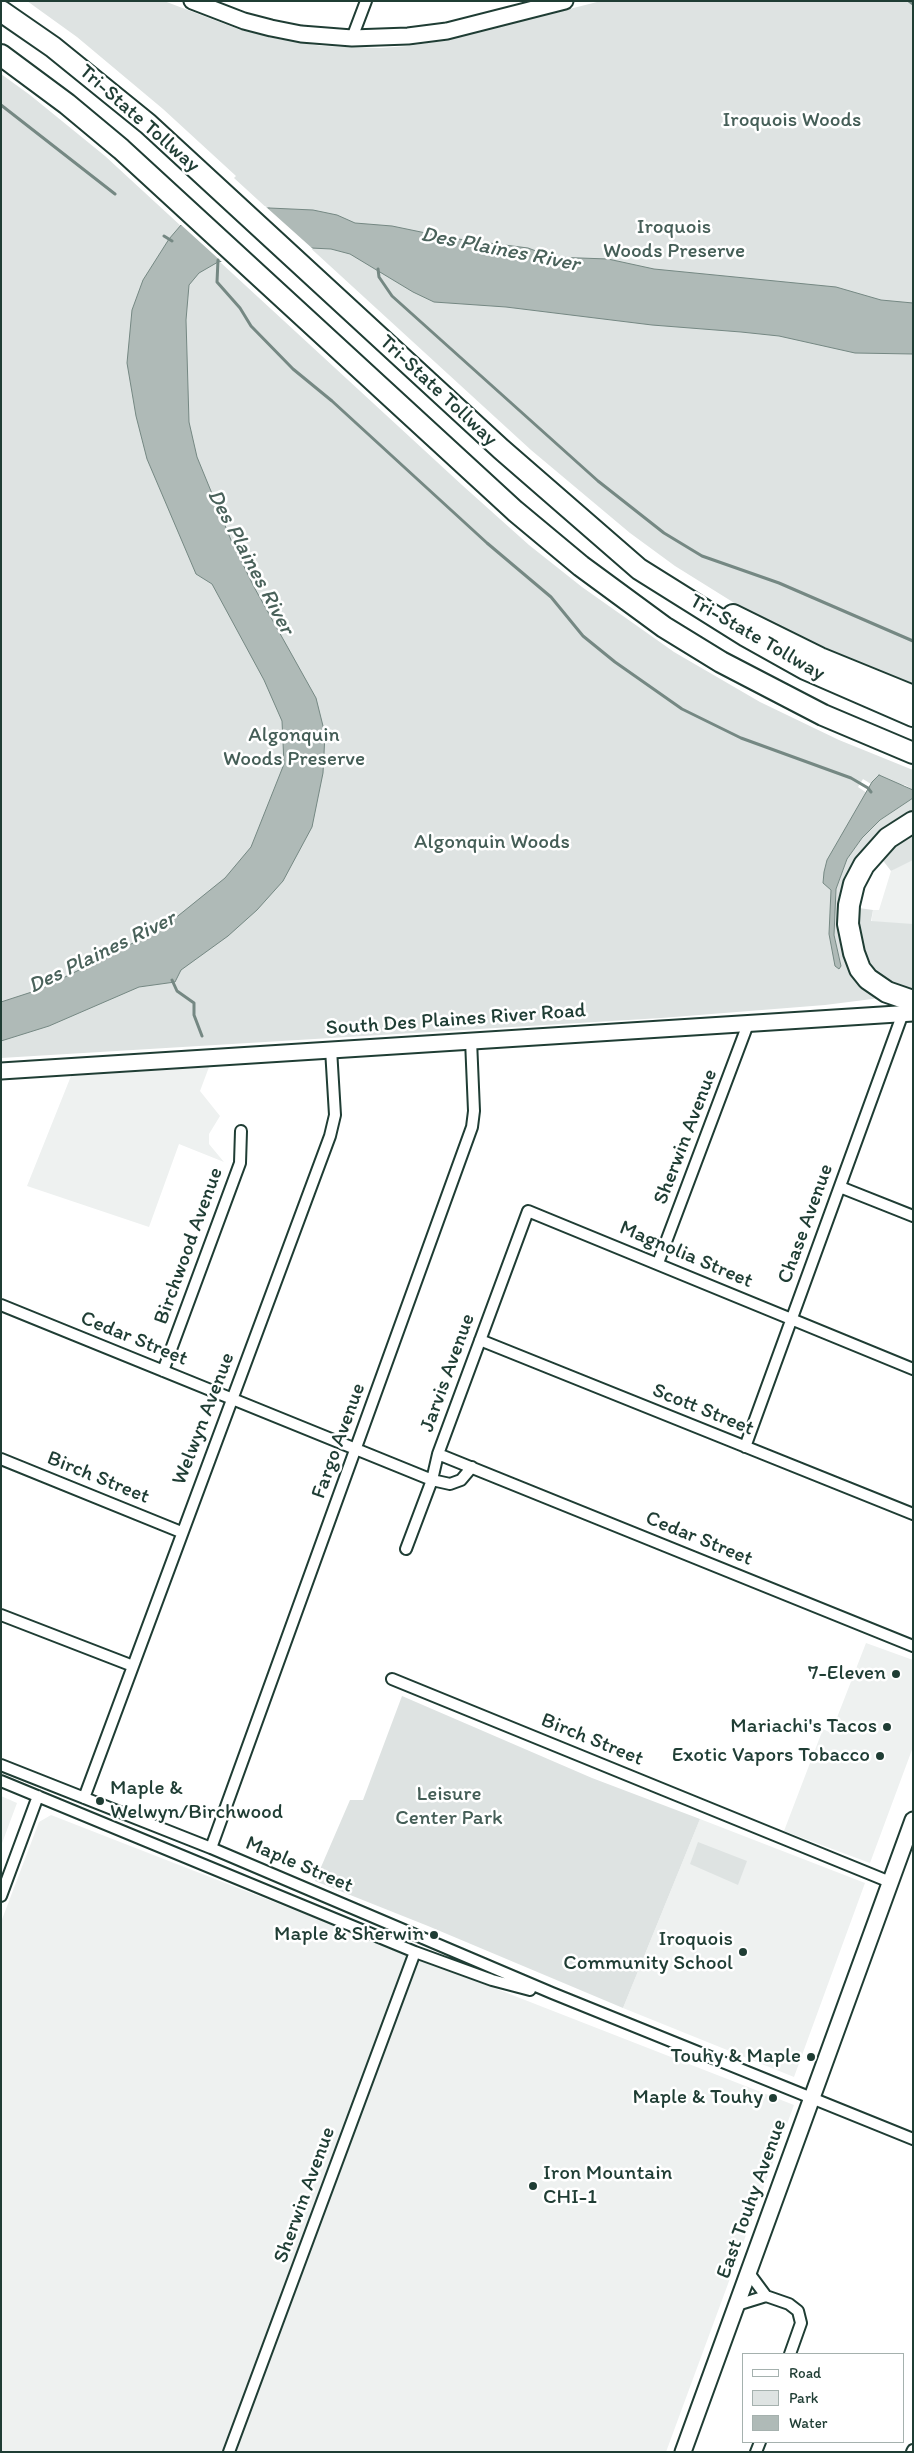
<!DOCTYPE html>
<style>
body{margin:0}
#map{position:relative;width:914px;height:2453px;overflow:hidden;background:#fff;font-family:Itim,sans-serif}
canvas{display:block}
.frame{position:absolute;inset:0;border:2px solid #1f3d34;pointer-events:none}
.legend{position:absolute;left:742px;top:2353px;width:162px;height:90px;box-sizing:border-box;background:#fff;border:1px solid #a5b1ae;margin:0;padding:6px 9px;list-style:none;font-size:15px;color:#1f3d34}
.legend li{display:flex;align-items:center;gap:10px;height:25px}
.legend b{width:25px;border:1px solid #a5b1ae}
</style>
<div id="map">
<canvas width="914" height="2453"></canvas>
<div class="frame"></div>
<ul class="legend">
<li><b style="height:6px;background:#fff"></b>Road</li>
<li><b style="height:14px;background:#dee3e2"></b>Park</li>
<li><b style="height:14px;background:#afbab7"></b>Water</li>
</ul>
</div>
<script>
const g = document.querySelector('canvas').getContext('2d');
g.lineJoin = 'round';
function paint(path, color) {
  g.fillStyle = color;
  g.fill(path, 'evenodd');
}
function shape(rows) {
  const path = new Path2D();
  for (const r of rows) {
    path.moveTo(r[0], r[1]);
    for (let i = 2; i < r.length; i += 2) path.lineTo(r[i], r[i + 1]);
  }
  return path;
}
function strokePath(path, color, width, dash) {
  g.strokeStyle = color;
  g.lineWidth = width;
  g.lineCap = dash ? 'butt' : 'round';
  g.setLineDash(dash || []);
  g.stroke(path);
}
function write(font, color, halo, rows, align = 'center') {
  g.font = font + ' Itim,sans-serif';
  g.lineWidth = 5;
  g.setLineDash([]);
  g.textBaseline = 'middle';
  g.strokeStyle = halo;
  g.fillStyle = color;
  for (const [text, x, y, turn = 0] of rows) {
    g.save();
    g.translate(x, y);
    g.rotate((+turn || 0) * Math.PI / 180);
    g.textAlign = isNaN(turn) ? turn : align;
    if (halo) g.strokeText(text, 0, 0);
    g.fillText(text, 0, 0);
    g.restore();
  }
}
paint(shape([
 [913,858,913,974,869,940,873,910,879,910,891,871],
 [209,1067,200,1091,220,1116,209,1134,209,1144,224,1162,179,1144,149,1227,27,1186,71,1076],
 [866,1643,913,1660,913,1747,870,1863,784,1831,823,1729,831,1733],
 [1,1796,17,1803,1,1846],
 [51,1815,794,2105,666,2452,1,2452,1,1922,39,1822],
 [700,1819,865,1883,794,2077,623,2008]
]), '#eef1f0');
paint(shape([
 [27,1,164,1,238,29,279,39,322,46,380,48,408,46,447,40,601,1,913,1,913,687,859,666,760,619,675,566,630,533,531,450,234,178,236,176,163,109,77,37],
 [1,74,30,95,105,156,462,485,529,545,582,587,674,652,760,702,839,740,913,770,913,790,905,785,872,782,871,784,863,779,858,787,867,793,827,861,824,872,823,883,831,889,829,934,839,968,841,965,834,935,836,889,847,859,862,838,880,820,913,798,913,814,841,907,880,998,825,1005,661,1018,1,1058],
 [913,833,913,860,891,871,881,858,902,839],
 [859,908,873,910,871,921,913,924,913,993,873,977,874,969,860,942],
 [402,1696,592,1778,700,1819,623,2008,428,1926,315,1881,350,1800,363,1800],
 [698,1842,747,1861,738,1885,690,1864]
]), '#dee3e2');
const water = shape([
 [269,208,313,210,337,215,355,223,392,226,450,238,528,248,552,257,608,259,654,269,836,287,881,300,913,303,913,354,855,353,779,336,741,332,652,325,506,307,434,302,413,292,350,254,331,249,311,248,271,251,218,262,199,273,189,285,186,320,189,422,197,457,231,540,254,587,316,698,325,734,323,773,312,827,283,881,257,910,228,936,181,970,175,982,139,987,49,1026,1,1041,1,1002,41,989,163,928,225,878,251,847,284,764,282,721,264,680,212,584,196,574,147,459,136,416,127,363,132,310,143,280,169,239,181,225,223,210,269,208],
 [879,775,913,790,913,798,880,820,862,838,847,859,836,889,834,935,841,966,839,969,835,966,829,934,831,890,823,883,824,872,827,860,872,782,879,775]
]);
paint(water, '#afbab7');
strokePath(water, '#758883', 1);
paint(shape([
 [265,206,313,249,272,253,223,263,179,223,223,208]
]), '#fff');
strokePath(shape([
 [909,1,913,4],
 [1,105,115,194],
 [164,236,172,241],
 [218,260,217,282,240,308,251,326,293,369,332,401,487,543,551,597,583,636,615,662,682,709,741,738,851,778,868,788,871,792],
 [378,269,379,277,392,296,598,481,664,533,702,556,779,583,913,641],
 [172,980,177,991,194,1003,194,1015,202,1036]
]), '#758883', 3);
const minor = shape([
 [352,38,366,1],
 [840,1187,913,1216],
 [658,1263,748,1024],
 [1,1305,432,1480,450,1484,461,1480,472,1467],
 [480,1340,913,1514],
 [163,1371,240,1163,241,1131],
 [745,1447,903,1013],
 [438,1454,913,1646],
 [1,1459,181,1532],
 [406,1549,432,1480,438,1454,528,1211,913,1369],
 [1,1615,133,1666],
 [392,1679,890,1882],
 [1,1765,211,1848,552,1993,913,2139],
 [1,1781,415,1952,492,1980,530,1990],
 [84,1798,330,1136,335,1115,331,1049],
 [211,1848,472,1127,474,1111,471,1040],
 [1,1896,38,1796],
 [749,2273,766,2296,789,2304,798,2311,801,2323,790,2354],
 [737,2305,766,2296],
 [229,2452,415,1952],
 [756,2452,760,2442],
 [912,2452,913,2450]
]);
const secondary = shape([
 [192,1,244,21,271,28,301,34,352,38,408,36,447,31,565,1],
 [1,1071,913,1013],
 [683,2452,913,1820]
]);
const motorway = shape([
 [1,11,53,47,148,124,501,449,639,569,746,636,805,669,913,716],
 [1,55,67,104,121,149,515,511,581,566,664,627,721,662,823,715,913,753],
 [733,615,820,658,913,696],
 [913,822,888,838,864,865,854,884,849,905,848,924,854,953,860,969,868,979,887,992,913,1001]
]);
strokePath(minor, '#1f3d34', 14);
strokePath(secondary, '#1f3d34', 19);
strokePath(motorway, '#1f3d34', 24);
strokePath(minor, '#fff', 10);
strokePath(secondary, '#fff', 15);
strokePath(motorway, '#fff', 20);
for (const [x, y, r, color] of [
 [896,1674,5,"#1f3d34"],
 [887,1727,5,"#1f3d34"],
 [880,1756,5,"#1f3d34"],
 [100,1801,5,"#1f3d34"],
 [434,1935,5,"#1f3d34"],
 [743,1952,5,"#1f3d34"],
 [811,2057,5,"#1f3d34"],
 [773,2098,5,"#1f3d34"],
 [533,2186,5,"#1f3d34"]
]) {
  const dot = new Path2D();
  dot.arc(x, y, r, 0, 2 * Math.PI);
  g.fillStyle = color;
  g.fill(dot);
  strokePath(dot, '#fff', 2);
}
write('21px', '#1f3d34', '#fff', [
 ["Tri-State Tollway",139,119,41],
 ["Tri-State Tollway",438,391,43],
 ["Tri-State Tollway",757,638,30],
 ["South Des Plaines River Road",456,1020,-4],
 ["Sherwin Avenue",686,1137,-69],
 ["Chase Avenue",806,1224,-70],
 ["Birchwood Avenue",189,1246,-70],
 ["Magnolia Street",686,1255,23],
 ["Cedar Street",134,1339,22],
 ["Jarvis Avenue",448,1373,-70],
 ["Scott Street",703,1410,22],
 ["Welwyn Avenue",204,1419,-69],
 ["Fargo Avenue",339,1441,-70],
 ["Birch Street",98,1478,22],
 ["Cedar Street",699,1539,22],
 ["Birch Street",592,1740,22],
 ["Maple Street",299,1865,23],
 ["Sherwin Avenue",305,2195,-70],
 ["East Touhy Avenue",752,2199,-70]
]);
write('21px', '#455e57', '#fff', [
 ["Iroquois Woods",792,121],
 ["Iroquois",674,228],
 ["Woods Preserve",674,252],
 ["Algonquin",294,736],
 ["Woods Preserve",294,760],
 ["Algonquin Woods",492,843],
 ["Leisure",449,1795],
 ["Center Park",449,1819]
]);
write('21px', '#1f3d34', '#fff', [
 ["7-Eleven",886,1674],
 ["Mariachi's Tacos",877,1727],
 ["Exotic Vapors Tobacco",870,1756],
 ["Maple &",110,1789,"left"],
 ["Welwyn/Birchwood",110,1813,"left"],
 ["Maple & Sherwin",424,1935],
 ["Iroquois",733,1940],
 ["Community School",733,1964],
 ["Touhy & Maple",801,2057],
 ["Maple & Touhy",763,2098],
 ["Iron Mountain",543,2174,"left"],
 ["CHI-1",543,2198,"left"]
], 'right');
write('italic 22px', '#4a625b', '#fff', [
 ["Des Plaines River",500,250,11],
 ["Des Plaines River",250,562,62],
 ["Des Plaines River",102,953,-26]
]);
</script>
